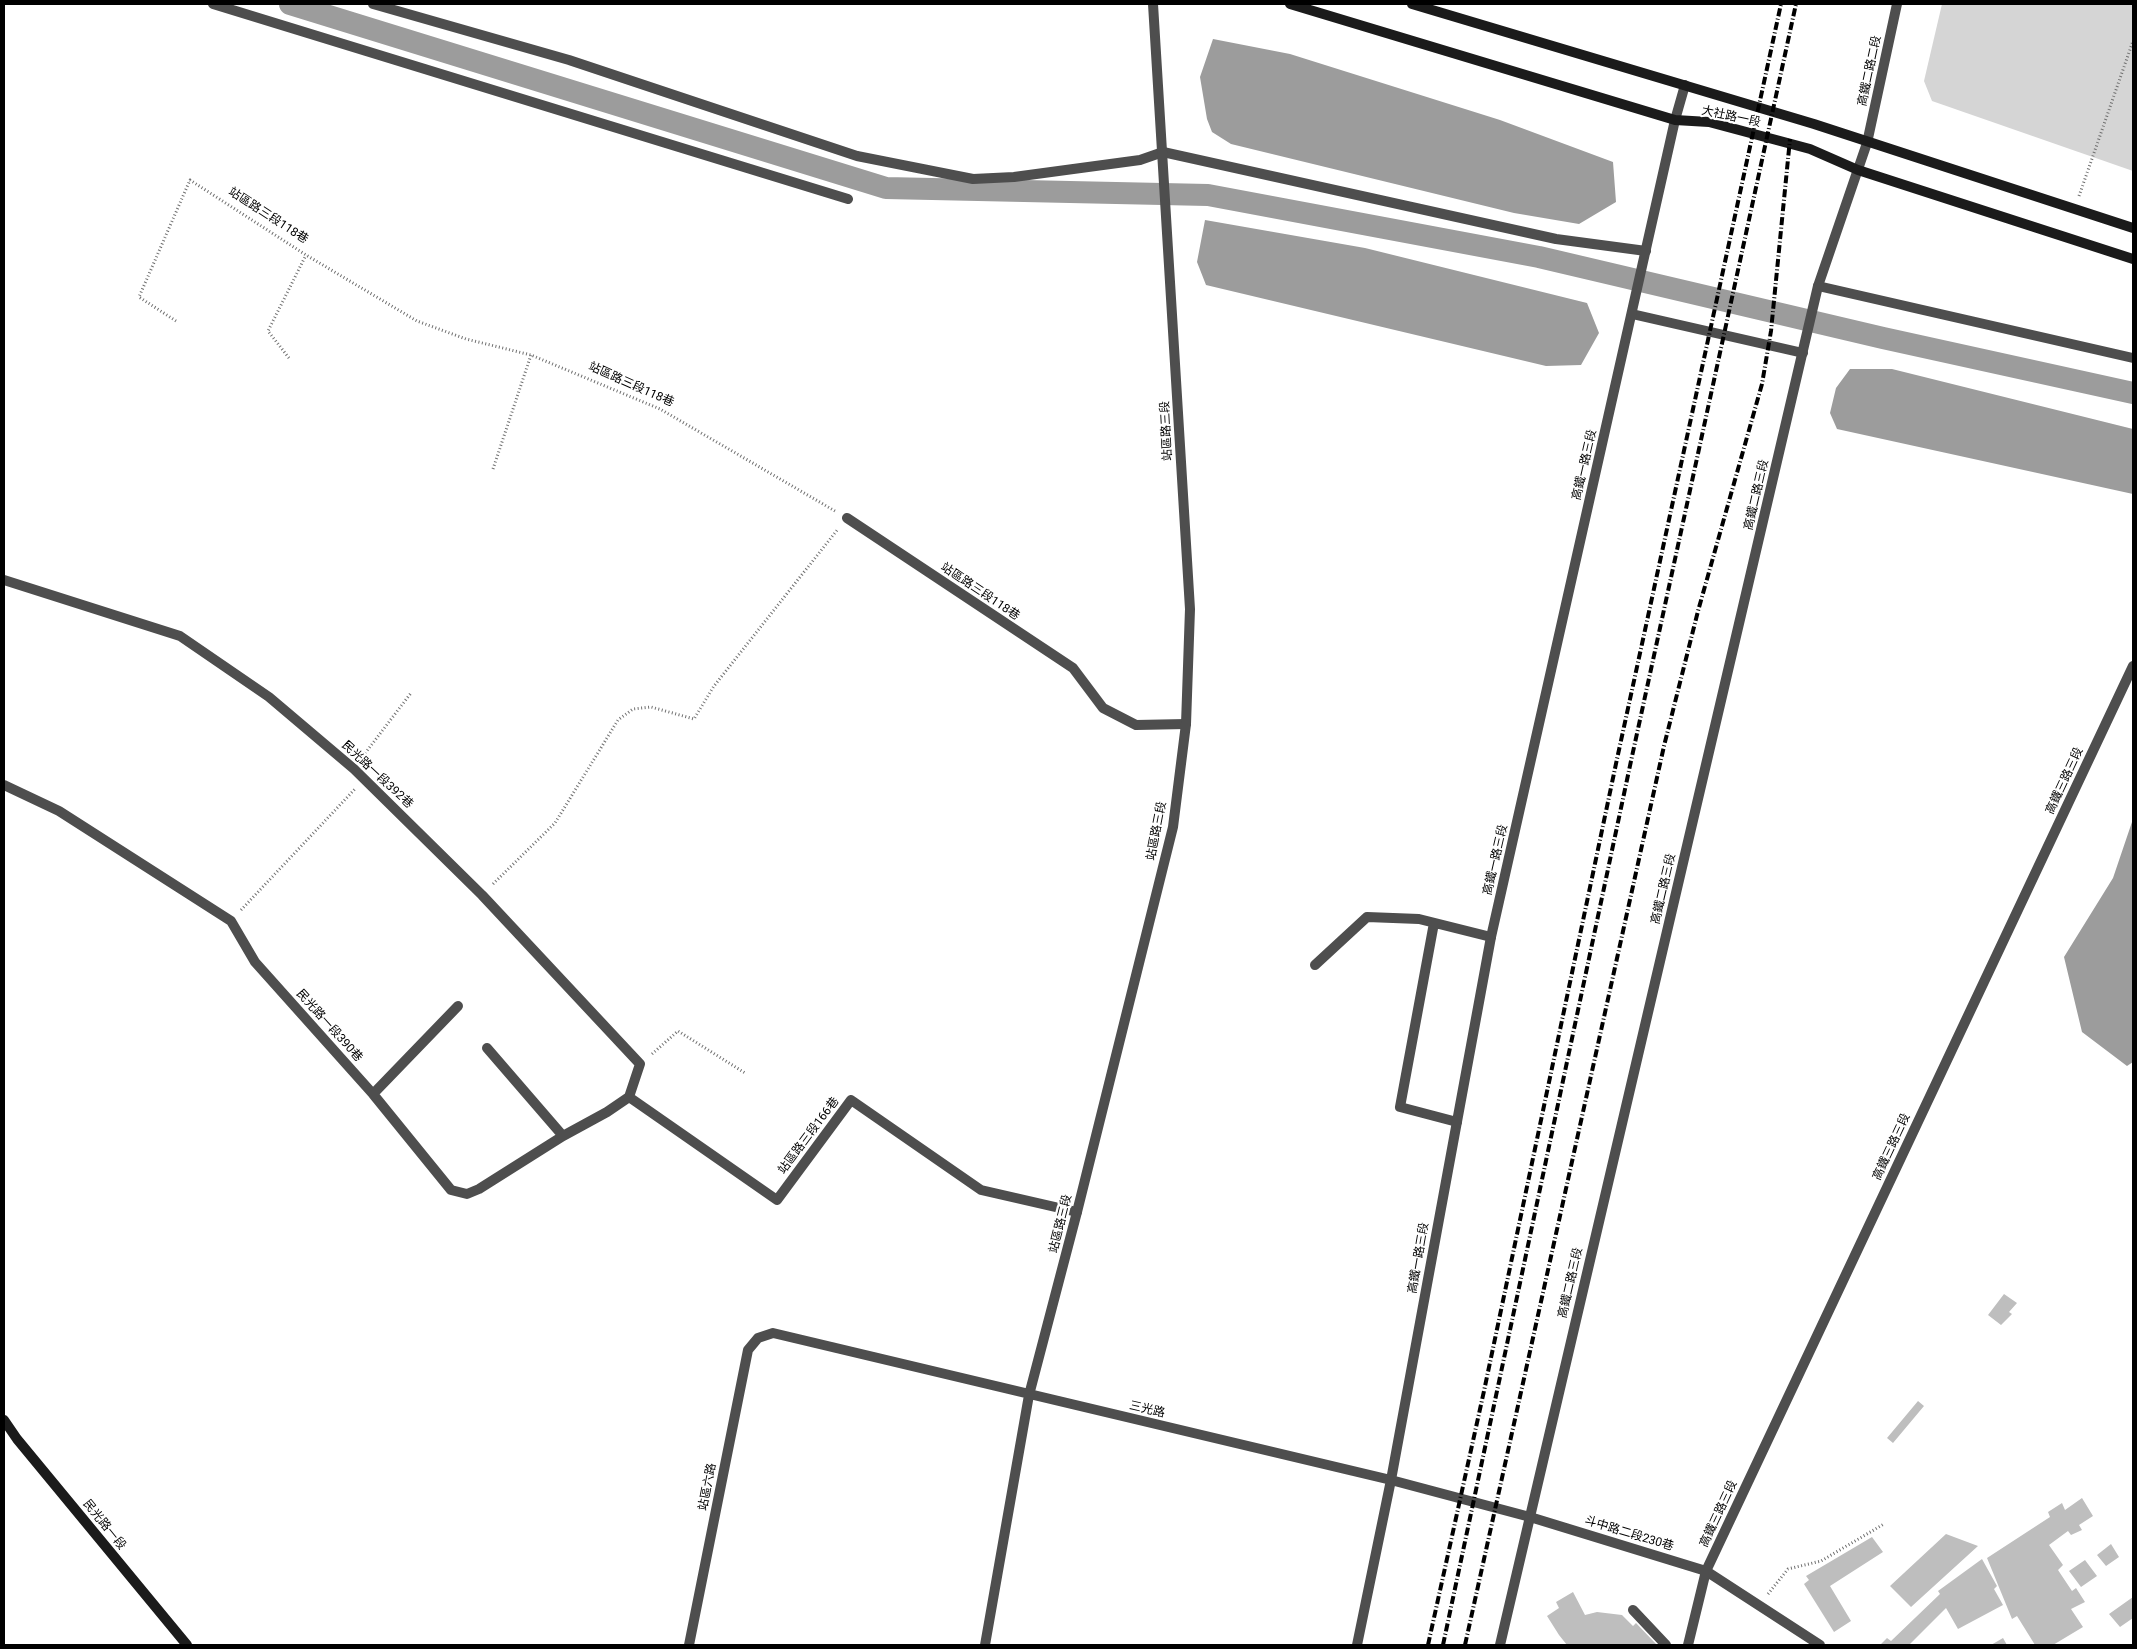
<!DOCTYPE html>
<meta charset="utf-8">
<style>
body{margin:0}
#map{position:relative;width:2137px;height:1649px;overflow:hidden;background:#fff;font-family:Roboto,sans-serif}
canvas{display:block}
.frame{position:absolute;inset:0;border:5px solid #000;pointer-events:none}
</style>
<div id="map">
<canvas width="2137" height="1649"></canvas>
<div class="frame"></div>
</div>
<script>
const g = document.querySelector('canvas').getContext('2d');
g.lineJoin = 'round';
function paint(path, color) {
  g.fillStyle = color;
  g.fill(path, 'evenodd');
}
function shape(rows) {
  const path = new Path2D();
  for (const r of rows) {
    path.moveTo(r[0], r[1]);
    for (let i = 2; i < r.length; i += 2) path.lineTo(r[i], r[i + 1]);
  }
  return path;
}
function strokePath(path, color, width, dash) {
  g.strokeStyle = color;
  g.lineWidth = width;
  g.lineCap = dash ? 'butt' : 'round';
  g.setLineDash(dash || []);
  g.stroke(path);
}
function write(font, color, halo, rows, align = 'center') {
  g.font = font + ' Roboto,"Noto Sans TC",sans-serif';
  g.lineWidth = 4.5;
  g.setLineDash([]);
  g.textBaseline = 'middle';
  g.strokeStyle = halo;
  g.fillStyle = color;
  for (const [text, x, y, turn = 0] of rows) {
    g.save();
    g.translate(x, y);
    g.rotate((+turn || 0) * Math.PI / 180);
    g.textAlign = isNaN(turn) ? turn : align;
    if (halo) g.strokeText(text, 0, 0);
    g.fillText(text, 0, 0);
    g.restore();
  }
}
paint(shape([
 [1942,4,2133,4,2133,171,1932,101,1924,81]
]), '#d5d5d5');
paint(shape([
 [1213,39,1290,54,1500,120,1613,162,1616,202,1579,224,1514,213,1231,144,1212,132,1207,119,1200,77],
 [1205,220,1365,248,1587,303,1599,333,1581,365,1546,366,1206,285,1197,262],
 [1850,369,1892,369,2133,429,2133,494,1837,429,1830,413,1836,388],
 [2133,819,2133,1062,2127,1066,2082,1032,2064,957,2113,878]
]), '#9c9c9c');
strokePath(shape([
 [290,4,886,188,1208,195,1539,257,1883,338,2133,393]
]), '#9c9c9c', 22);
paint(shape([
 [2004,1294,2017,1303,2009,1312,2012,1314,2001,1325,1988,1315],
 [1918,1401,1924,1406,1893,1443,1887,1438],
 [2082,1498,2093,1516,2079,1525,2082,1530,2071,1535,2068,1531,2049,1545,2063,1565,2058,1570,2072,1591,2076,1588,2085,1602,2071,1609,2083,1627,2053,1645,2035,1645,2017,1616,2012,1619,1987,1558,2050,1517,2048,1512,2062,1503,2065,1510],
 [1946,1534,1978,1546,1911,1607,1890,1586],
 [1872,1537,1883,1552,1830,1586,1851,1621,1834,1632,1804,1584,1809,1580,1806,1576],
 [2111,1544,2119,1557,2106,1566,2097,1555],
 [1982,1559,1997,1586,1994,1589,2003,1605,1958,1629,1946,1608,1909,1645,1880,1645,1887,1638,1891,1641,1940,1594,1938,1591],
 [2085,1560,2097,1576,2081,1587,2069,1571],
 [1573,1592,1585,1615,1597,1612,1622,1615,1633,1626,1636,1623,1657,1645,1567,1645,1559,1635,1547,1616,1559,1608,1556,1602],
 [2133,1597,2133,1618,2120,1627,2109,1614],
 [2003,1638,2007,1645,1991,1645]
]), '#bebebe');
strokePath(shape([
 [2079,196,2133,41],
 [176,321,139,297,190,180,306,255,417,321,466,339,531,355,660,409,835,511],
 [289,358,268,331,306,255],
 [493,469,531,355],
 [363,756,411,693],
 [493,884,555,823,618,720,633,709,651,707,694,719,714,686,838,529],
 [241,910,355,789],
 [652,1054,678,1031,745,1073],
 [1768,1594,1788,1569,1821,1561,1884,1524]
]), '#707070', 3, [1, 2.5]);
strokePath(shape([
 [213,4,848,199],
 [373,4,569,60,857,156,973,179,1014,177,1140,160,1163,152,1556,239,1646,251],
 [1818,286,2133,358],
 [1632,314,1803,353],
 [847,518,1073,668,1103,708,1136,725,1186,724],
 [4,580,180,636,269,697,354,769,482,895,640,1064,629,1097],
 [4,785,59,811,231,921,255,962,373,1094,451,1190,467,1194,479,1189,563,1136,607,1112,629,1097],
 [1434,923,1400,1107,1457,1122],
 [1315,965,1367,917,1419,919,1491,937],
 [487,1048,563,1136],
 [373,1094,458,1006],
 [629,1097,777,1200,851,1100,981,1190,1077,1212],
 [1633,1610,1666,1645]
]), '#4e4e4e', 10);
strokePath(shape([
 [689,1645,748,1350,758,1338,773,1333,1391,1480,1530,1517,1706,1571,1820,1645],
 [985,1645,1029,1395,1077,1212,1173,827,1186,724,1190,609,1153,4],
 [1357,1645,1391,1480,1491,937,1675,120,1685,85],
 [1500,1645,1818,286,1867,143,1897,4],
 [1688,1645,1706,1571,2133,666]
]), '#4e4e4e', 10);
strokePath(shape([
 [1290,4,1675,120,1709,122,1810,149,1858,170,2133,259],
 [1412,4,1814,124,2133,228],
 [4,1420,17,1439,187,1645]
]), '#1b1b1b', 10);
strokePath(shape([
 [1428,1645,1484,1391,1617,759,1781,4],
 [1443,1645,1631,761,1796,4],
 [1465,1645,1664,746,1698,611,1762,384,1771,331,1790,139]
]), '#000', 4, [8, 2.5, 1, 2.5]);
write('12px', '#000', '#fff', [
 ["高鐵二路二段",1870,71,-78],
 ["大社路一段",1731,117,12],
 ["站區路三段118巷",268,216,33],
 ["站區路三段118巷",631,385,24],
 ["站區路三段",1167,431,-93],
 ["高鐵一路三段",1585,465,-77],
 ["高鐵二路三段",1757,495,-77],
 ["站區路三段118巷",980,592,34],
 ["民光路一段392巷",377,775,43],
 ["高鐵三路三段",2065,781,-65],
 ["站區路三段",1157,831,-79],
 ["高鐵一路三段",1496,860,-77],
 ["高鐵二路三段",1664,889,-77],
 ["民光路一段390巷",329,1026,48],
 ["站區路三段166巷",809,1136,-53],
 ["高鐵三路三段",1892,1147,-65],
 ["站區路三段",1061,1224,-76],
 ["高鐵一路三段",1419,1258,-80],
 ["高鐵二路三段",1571,1283,-77],
 ["三光路",1147,1410,13],
 ["站區六路",708,1487,-79],
 ["高鐵三路三段",1719,1514,-65],
 ["民光路一段",104,1525,51],
 ["斗中路二段230巷",1629,1534,17]
]);
</script>
